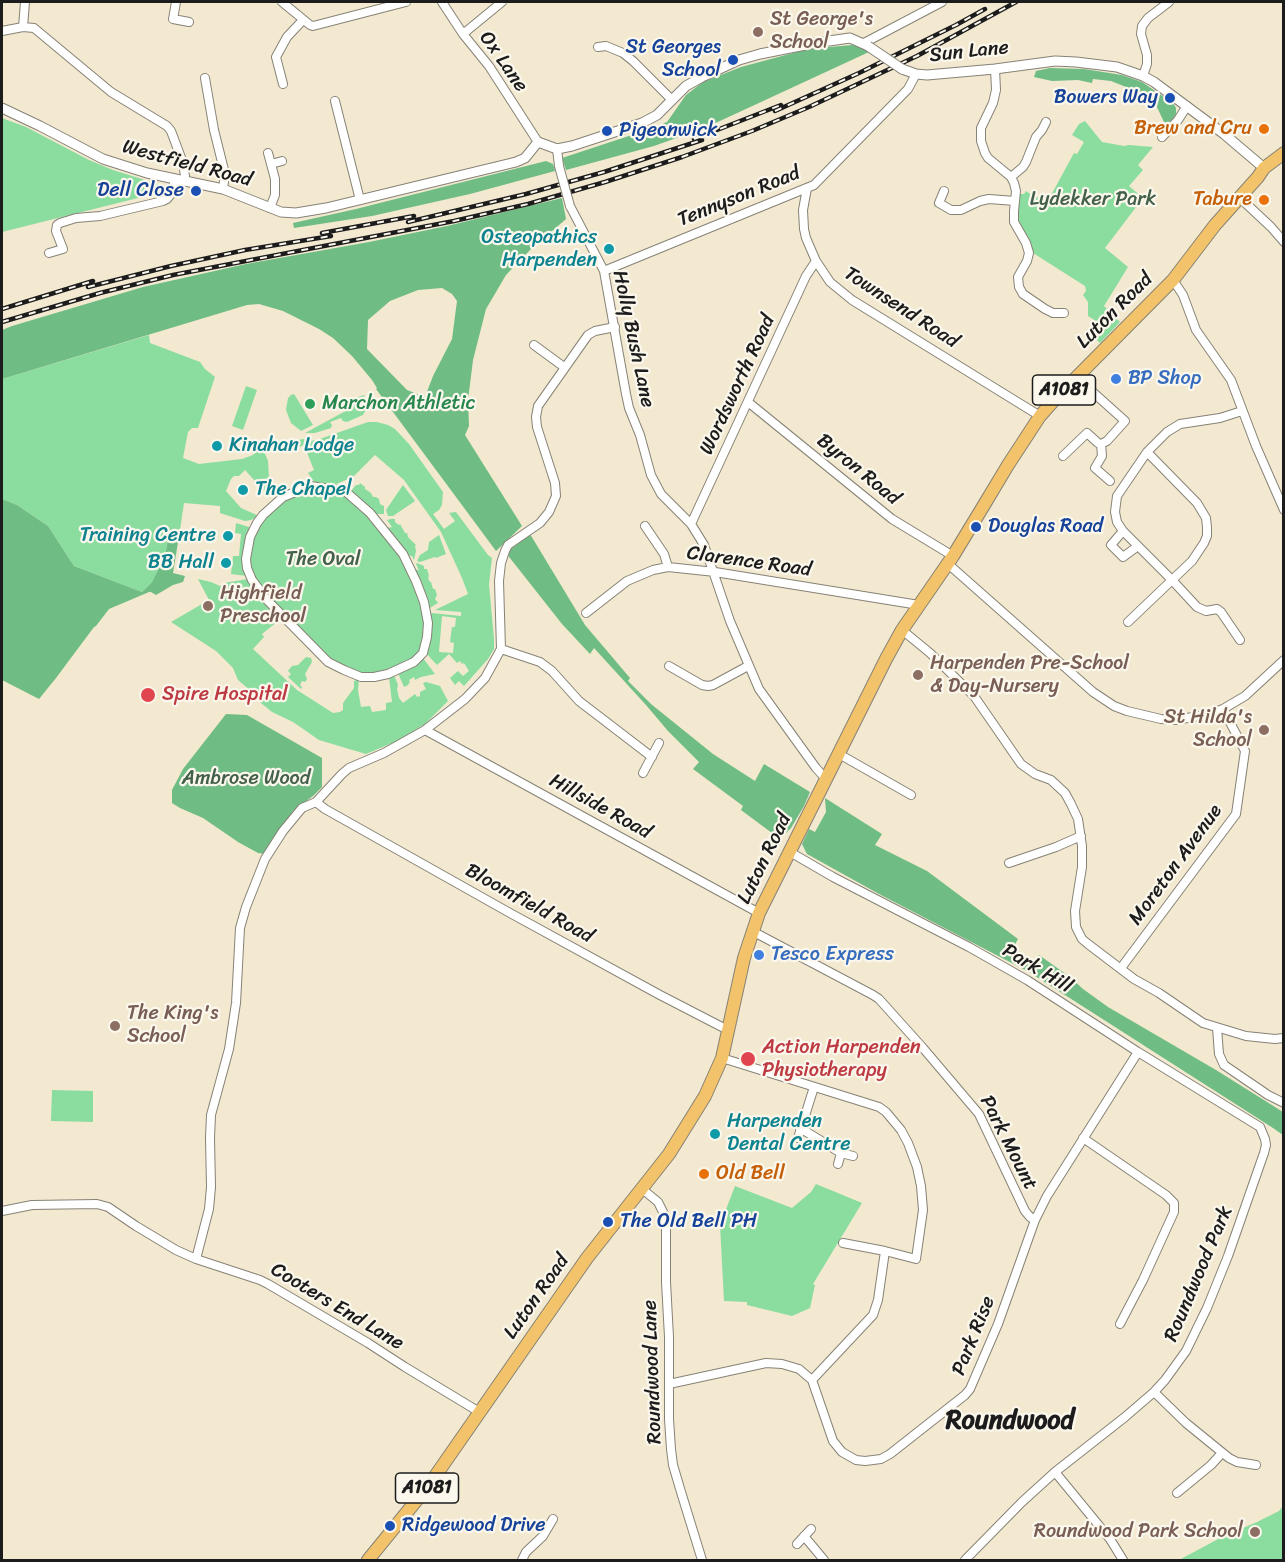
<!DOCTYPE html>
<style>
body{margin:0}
#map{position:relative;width:1285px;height:1562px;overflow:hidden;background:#f2e9d0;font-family:Sriracha,sans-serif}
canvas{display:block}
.frame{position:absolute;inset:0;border:3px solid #1c1c1c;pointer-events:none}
</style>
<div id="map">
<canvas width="1285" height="1562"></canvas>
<div class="frame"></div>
</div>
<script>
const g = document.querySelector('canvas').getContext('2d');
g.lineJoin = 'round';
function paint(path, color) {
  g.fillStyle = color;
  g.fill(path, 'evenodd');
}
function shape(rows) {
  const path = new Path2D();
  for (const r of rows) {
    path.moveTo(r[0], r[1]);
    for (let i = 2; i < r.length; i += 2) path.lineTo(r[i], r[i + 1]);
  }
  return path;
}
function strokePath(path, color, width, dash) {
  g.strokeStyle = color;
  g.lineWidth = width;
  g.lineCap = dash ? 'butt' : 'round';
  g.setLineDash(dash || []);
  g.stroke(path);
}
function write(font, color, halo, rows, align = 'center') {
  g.font = font + ' Sriracha,sans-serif';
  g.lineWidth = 4.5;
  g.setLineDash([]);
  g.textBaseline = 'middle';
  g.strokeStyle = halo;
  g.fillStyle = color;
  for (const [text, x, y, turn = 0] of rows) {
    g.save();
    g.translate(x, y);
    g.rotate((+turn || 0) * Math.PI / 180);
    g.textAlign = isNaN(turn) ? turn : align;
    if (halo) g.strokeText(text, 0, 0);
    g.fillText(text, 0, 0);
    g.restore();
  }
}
paint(shape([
 [2,118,26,127,89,160,113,170,161,185,162,192,2,232],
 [1085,121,1102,142,1124,146,1129,145,1153,147,1138,165,1143,170,1129,186,1143,198,1105,248,1128,267,1104,306,1120,322,1100,343,1091,335,1091,329,1096,321,1088,316,1088,302,1083,295,1086,291,1085,286,1033,253,1031,244,1020,227,1018,217,1020,194,1024,194,1026,191,1035,197,1049,199,1074,153,1077,154,1084,142,1072,135,1079,124],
 [149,335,150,343,200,362,205,369,215,377,198,428,192,428,188,432,183,458,199,464,242,459,253,455,261,444,268,461,269,478,275,488,265,492,245,470,239,476,234,476,231,479,226,491,241,508,259,516,251,520,245,521,220,513,220,506,184,503,180,530,170,529,165,556,152,582,142,592,74,566,48,526,17,505,2,499,2,379],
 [246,386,257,390,243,430,232,426],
 [294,394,313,425,301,431,291,423,286,410,288,398,291,395],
 [364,395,367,407,363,415,347,422,343,421,341,418,330,422,332,425,331,428,315,433,305,433,353,407,351,400],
 [368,422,377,422,388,425,395,429,409,444,443,492,442,505,439,510,433,514,444,529,455,521,449,513,456,512,488,555,492,558,489,584,494,639,494,649,488,659,464,686,459,681,455,685,450,678,458,671,463,676,469,671,464,663,462,664,460,661,457,663,449,654,437,665,426,653,429,615,432,613,461,616,461,612,435,610,468,594,462,578,441,532,404,480,375,455,353,477,334,485,329,486,314,482,308,473,314,470,304,445,299,447,299,440,303,439,310,441,317,440],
 [442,616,456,618,455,627,452,627,450,642,454,643,453,653,439,652],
 [360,483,365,487,365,489,371,493,373,497,376,497,379,499,380,504,384,506,384,514,375,514,350,492,356,485,359,485],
 [403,485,415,501,393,516,388,516,386,510],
 [322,490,345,495,369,514,400,555,414,581,423,612,426,635,422,650,414,658,389,672,363,675,344,667,330,659,321,651,262,589,249,568,249,549,255,531,266,517,286,499,296,495],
 [391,519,395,519,395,522,399,525,400,524,405,533,407,533,408,537,416,545,415,546,416,551,414,560,412,556,406,555,399,543,387,528,392,527,387,520],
 [236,523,249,527,250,530,244,553,247,576,231,574,233,556,239,556,241,534,235,533],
 [439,535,446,554,436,558,435,557,420,562,417,561,420,555,428,550,429,542],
 [417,563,424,566,424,569,427,569,429,576,428,578,430,582,431,582,433,589,435,589,437,595,435,599,438,603,428,609,413,569,419,570,416,564],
 [198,579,211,582,220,586,224,583,248,579,272,607,268,610,278,621,262,634,264,637,253,649,297,690,333,713,340,712,343,710,343,703,354,688,354,681,359,679,358,690,361,707,370,706,372,712,386,710,386,703,392,702,389,677,394,675,398,685,397,689,399,698,403,703,415,694,417,697,420,696,420,692,426,689,423,683,426,682,440,686,448,701,425,724,397,741,366,754,319,740,293,722,272,712,261,703,250,692,251,691,238,680,233,668,216,651,171,622,209,600],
 [306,657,311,658,312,662,305,674,307,679,305,682,302,681,300,685,302,687,301,689,288,677,291,674,288,671,292,666,298,665],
 [423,658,435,674,421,677,415,680,414,677,409,680,410,682,408,685,404,687,398,673],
 [52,1090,93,1091,93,1122,51,1121],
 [816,1184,862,1203,813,1284,815,1285,810,1308,792,1316,747,1305,747,1302,724,1301,720,1225,735,1186,792,1208,811,1192],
 [1283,1506,1283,1560,1179,1560,1222,1537,1257,1522,1279,1511]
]), '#8add9e');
paint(shape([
 [852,45,861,47,869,52,707,127,654,146,566,170,562,158,653,128,667,122,686,95,703,82,741,67,808,49],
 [1050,68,1084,69,1122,75,1142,82,1173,103,1176,108,1176,114,1172,120,1167,123,1164,122,1156,105,1141,93,1111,81,1093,79,1092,83,1078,80,1052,81,1034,77,1036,71],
 [546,161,553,164,555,171,470,194,372,216,294,228,293,223,356,209],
 [562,198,566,219,530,250,506,275,486,309,473,360,468,400,469,426,465,435,522,526,496,551,376,389,377,388,372,380,352,356,333,338,319,329,283,311,259,304,247,305,2,379,2,330,12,326,143,287,246,264,369,242,447,226],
 [442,288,452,294,457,301,452,339,433,376,425,397,407,390,367,349,368,320,390,301,418,290],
 [2,499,17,505,48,526,74,566,142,592,152,582,165,556,170,529,180,530,173,573,185,576,183,582,173,585,156,595,151,592,149,592,109,609,96,626,94,627,56,678,39,699,2,680],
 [530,534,585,625,630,678,628,681,651,704,713,754,755,781,764,764,810,792,804,806,791,828,780,839,741,810,743,806,693,769,699,762,668,731,646,705,594,648,590,654,562,624,506,553],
 [226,714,247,715,322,758,322,787,313,796,293,811,268,847,265,854,258,853,238,842,203,818,180,808,172,803,172,790,183,769],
 [825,798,882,834,875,845,927,871,1018,939,1013,948,1035,961,1039,955,1070,977,1083,989,1108,1007,1216,1070,1283,1112,1283,1135,1273,1128,1029,972,879,894,807,854,802,844,809,829,815,832,826,812]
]), '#6fbc85');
const minor = shape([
 [176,2,173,19,189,22],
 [282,2,310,25,313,26,406,2],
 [442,2,463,34,489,66,538,142],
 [23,27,25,2],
 [2,31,23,27,34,28,111,92,167,126,171,131,183,163,185,176,184,180],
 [463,34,502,2],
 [864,43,942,2],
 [598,47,606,46,623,53,633,61,672,100],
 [995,69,996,90,993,103,981,128,981,141,985,153,988,158,1011,177,1014,183,1016,191,1014,211,1014,222,1026,243,1029,253,1027,261,1018,277,1019,287,1023,294,1045,309,1053,313,1064,313],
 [1143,76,1147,64,1147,55,1141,34,1142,26,1148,18,1169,2],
 [205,78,214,130,225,174,223,189],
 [283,84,276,57,287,37,303,20],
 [335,101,360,200],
 [1162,137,1178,120,1187,106],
 [557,149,559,166],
 [268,153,271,164],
 [1011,177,1023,167,1026,162,1036,137,1042,130,1046,122],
 [807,188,803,210,804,229,806,238,816,261,830,282,852,300,1040,416],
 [944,191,939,203,951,210,961,210,980,201,989,199,1015,201],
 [1240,198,1271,227,1284,242],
 [570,206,604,271,626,394,629,408,640,435,651,475,661,494,691,524,704,545,730,621,759,689,816,768,826,779],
 [270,208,275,195,275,179,271,164,282,161],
 [49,253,63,249,56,231,57,225,60,223,76,218,100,216,163,201,167,199,172,193,175,179],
 [604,271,814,185,908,89,916,74],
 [1173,280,1183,295,1196,330,1231,380,1256,446,1284,510],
 [534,345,564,367],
 [1076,377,1125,421,1107,441,1101,444,1102,456,1095,468,1110,481],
 [748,402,892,519,953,556],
 [1063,456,1087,433,1098,443,1101,444],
 [310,486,345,491,370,513,403,554,416,581,424,602,428,623,427,637,423,653,414,662,388,674,374,677,361,677,344,670,328,662,268,601,252,580,247,568,246,559,250,537,257,523,263,515,283,497,310,486],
 [691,524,806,276,816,261],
 [645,526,664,554,668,567],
 [1123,531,1111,545,1123,557,1138,546],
 [947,563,1093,692,1114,706,1127,711,1161,719,1176,720,1209,714,1223,709,1245,696,1284,660],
 [586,613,627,581,653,570,668,567,715,572,919,605],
 [1128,622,1192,561,1204,543,1207,536,1207,527,1206,518,1197,503,1147,452],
 [902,630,930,653,974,696,1021,764,1035,774,1051,780,1065,793,1071,804,1078,819,1082,846,1082,867,1075,911,1076,927,1082,939,1088,944,1134,979,1159,993,1203,1023,1246,1036,1275,1039,1284,1038],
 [1240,640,1221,612,1217,609,1206,611,1197,607,1172,580,1123,531,1117,522,1115,512,1117,496,1147,452,1167,432,1180,424,1220,418,1242,411],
 [501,649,540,662,552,671,579,701,652,757],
 [669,666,702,685,708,686,713,685,748,666],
 [425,730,759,913],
 [839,754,911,795],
 [643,773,659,743],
 [316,802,325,809,510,913,660,995,722,1027,729,1029],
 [790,852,833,877,969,947,1027,980,1138,1052,1260,1127,1265,1139,1266,1145,1264,1153,1228,1256,1207,1308,1186,1351,1165,1380,1154,1392,1125,1417,1055,1472,1022,1502,965,1560],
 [1009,863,1056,847,1081,836],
 [752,931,873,995,879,999,923,1048,979,1114,1025,1211,1030,1217,1035,1220],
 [1121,968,1236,814,1245,751,1223,709],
 [1217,1028,1219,1054,1224,1065,1268,1095,1284,1103],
 [722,1058,879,1107,886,1112,901,1130,908,1143,917,1167,921,1186,923,1210,916,1259,885,1251,843,1243],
 [800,1128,841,1153,838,1164],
 [798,1138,814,1087],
 [1083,1138,1166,1195,1174,1203,1174,1212,1143,1280,1120,1324],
 [841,1153,853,1156],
 [641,1188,658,1202,664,1214,666,1220,666,1282,669,1337,669,1419,671,1449,673,1465,681,1492,702,1560],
 [2,1211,32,1205,97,1204,108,1207,136,1226,176,1250,196,1259,260,1280,268,1284,368,1343,405,1367,481,1413],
 [196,1259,209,1209,211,1187,210,1138,211,1115,229,1049,236,1003,240,928,246,907,265,859,283,831,302,808,316,802,342,774,349,768,384,753,425,730,465,699,485,678,501,649,499,581,501,563,505,551,508,545,540,523,549,512,556,496,555,483,537,427,536,417,538,406,588,335,595,331,615,327],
 [812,1380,873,1315,878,1300,885,1251],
 [669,1384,766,1363,782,1364,799,1369,812,1380,833,1441,842,1452,856,1460,865,1461,881,1459,890,1454,965,1395,970,1389,998,1324,1035,1220,1047,1196,1138,1052],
 [1154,1392,1186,1423,1229,1458,1237,1462,1256,1465],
 [1055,1472,1110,1539,1123,1560],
 [1177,1493,1211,1465,1222,1453],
 [804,1536,824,1560],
 [797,1544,811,1529],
 [522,1560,526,1552,543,1536,553,1519]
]);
const tertiary = shape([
 [902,69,916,74,927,75,995,69,1055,61,1076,62,1117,67,1143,76,1154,82,1224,134,1264,168],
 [2,108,40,126,103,159,147,173,223,189,281,212,296,213,326,208,516,162,525,158,538,142,557,149,572,146,642,123,657,115,686,86,702,77,739,60,760,54,815,43,850,38,868,46]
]);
const primary = shape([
 [368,1560,429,1485,587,1258,669,1154,705,1096,722,1058,744,958,759,913,886,659,902,630,953,556,984,505,1008,465,1040,416,1056,398,1173,280,1215,225,1258,177,1264,168,1284,153]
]);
strokePath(minor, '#878276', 10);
strokePath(tertiary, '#878276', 11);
strokePath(primary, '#878276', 14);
strokePath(minor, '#fff', 8);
strokePath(tertiary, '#fff', 9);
strokePath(primary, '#f2c36a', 12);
const rail = shape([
 [775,111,859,73,956,25,985,9],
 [694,139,781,105],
 [408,222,526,194,604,172,702,140],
 [322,233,414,216],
 [88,287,171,266,245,250,331,236],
 [2,309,93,281],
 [2,322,100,293,173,275,454,221,528,204,605,182,682,157,752,131,809,107,917,56,1016,2]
]);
strokePath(rail, '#1c1c1c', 4.5);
strokePath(rail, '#fbf7ec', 2, [7]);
const minorBridge = shape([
 [559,166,570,206]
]);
const tertiaryBridge = shape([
 [868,46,902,69]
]);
strokePath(minorBridge, '#878276', 10, []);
strokePath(tertiaryBridge, '#878276', 11, []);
strokePath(minorBridge, '#fff', 8);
strokePath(tertiaryBridge, '#fff', 9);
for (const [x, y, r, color] of [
 [758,32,6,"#8d6e63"],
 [733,60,6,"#1a4fb4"],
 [1170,98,6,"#1a4fb4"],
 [1264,129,6,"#e8710a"],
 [607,131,6,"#1a4fb4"],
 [196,191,6,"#1a4fb4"],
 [1264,200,6,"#e8710a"],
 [609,249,6,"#0f9aa8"],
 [1116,379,6,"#3f7fe0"],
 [310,404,6,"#2e9e5b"],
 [217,446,6,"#0f9aa8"],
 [243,490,6,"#0f9aa8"],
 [976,527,6,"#1a4fb4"],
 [228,536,6,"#0f9aa8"],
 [226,563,6,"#0f9aa8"],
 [208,606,6,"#8d6e63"],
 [918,675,6,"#8d6e63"],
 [148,695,8,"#e0444e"],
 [1264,730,6,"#8d6e63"],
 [759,955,6,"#3f7fe0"],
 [115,1026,6,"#8d6e63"],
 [748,1059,8,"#e0444e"],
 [715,1134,6,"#0f9aa8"],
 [704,1174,6,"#e8710a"],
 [608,1222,6,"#1a4fb4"],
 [390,1526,6,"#1a4fb4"],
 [1255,1532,6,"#8d6e63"]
]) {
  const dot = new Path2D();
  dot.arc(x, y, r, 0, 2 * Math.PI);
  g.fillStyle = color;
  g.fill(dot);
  strokePath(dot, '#fbf7ec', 2);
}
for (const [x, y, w] of [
 [1064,390,63],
 [427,1488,63]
]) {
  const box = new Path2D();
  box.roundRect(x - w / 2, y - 15, w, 30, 4.5);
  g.fillStyle = '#fbf7ec';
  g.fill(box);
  strokePath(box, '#1c1c1c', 1.5);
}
write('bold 18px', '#1c1c1c', null, [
 ["A1081",1064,390],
 ["A1081",427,1488]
]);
write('20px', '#785e54', '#fbf7ec', [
 ["St George's",770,20],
 ["School",770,43],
 ["Highfield",220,594],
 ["Preschool",220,617],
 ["Harpenden Pre-School",930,664],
 ["& Day-Nursery",930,687],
 ["St Hilda's",1252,718,"right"],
 ["School",1252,741,"right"],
 ["The King's",127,1014],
 ["School",127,1037],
 ["Roundwood Park School",1243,1532,"right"]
], 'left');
write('20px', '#164399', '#fbf7ec', [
 ["St Georges",721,48,"right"],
 ["School",721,71,"right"],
 ["Bowers Way",1158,98,"right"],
 ["Pigeonwick",619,131],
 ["Dell Close",184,191,"right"],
 ["Douglas Road",988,527],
 ["The Old Bell PH",620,1222],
 ["Ridgewood Drive",402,1526]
], 'left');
write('20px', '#1c1c1c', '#fbf7ec', [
 ["Sun Lane",969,52,-6],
 ["Ox Lane",503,62,55],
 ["Westfield Road",187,164,15],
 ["Tennyson Road",739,197,-22],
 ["Townsend Road",901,308,33],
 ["Luton Road",1115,311,-45],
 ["Holly Bush Lane",633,339,78],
 ["Wordsworth Road",738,385,-65],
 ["Byron Road",858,470,39],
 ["Clarence Road",749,562,8],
 ["Hillside Road",600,807,29],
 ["Luton Road",765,859,-64],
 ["Moreton Avenue",1176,865,-54],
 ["Bloomfield Road",529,904,29],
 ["Park Hill",1037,969,31],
 ["Park Mount",1008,1143,63],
 ["Roundwood Park",1199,1274,-67],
 ["Luton Road",537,1297,-55],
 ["Cooters End Lane",337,1307,31],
 ["Park Rise",974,1336,-68],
 ["Roundwood Lane",653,1372,-92]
]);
write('20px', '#c56008', '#fbf7ec', [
 ["Brew and Cru",1252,129],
 ["Tabure",1252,200],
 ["Old Bell",716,1174,"left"]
], 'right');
write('20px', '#42604a', '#fbf7ec', [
 ["Lydekker Park",1093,200],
 ["The Oval",323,560],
 ["Ambrose Wood",246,779]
]);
write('20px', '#0d838f', '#fbf7ec', [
 ["Osteopathics",597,238],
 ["Harpenden",597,261],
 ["Kinahan Lodge",229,446,"left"],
 ["The Chapel",255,490,"left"],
 ["Training Centre",216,536],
 ["BB Hall",214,563],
 ["Harpenden",727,1122,"left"],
 ["Dental Centre",727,1145,"left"]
], 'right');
write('20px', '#366cbe', '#fbf7ec', [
 ["BP Shop",1128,379],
 ["Tesco Express",771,955]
], 'left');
write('20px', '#27864d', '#fbf7ec', [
 ["Marchon Athletic",322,404]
], 'left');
write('20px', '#be3a42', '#fbf7ec', [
 ["Spire Hospital",162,695],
 ["Action Harpenden",762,1048],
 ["Physiotherapy",762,1071]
], 'left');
write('bold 26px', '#1c1c1c', '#fbf7ec', [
 ["Roundwood",1010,1421]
]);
</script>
